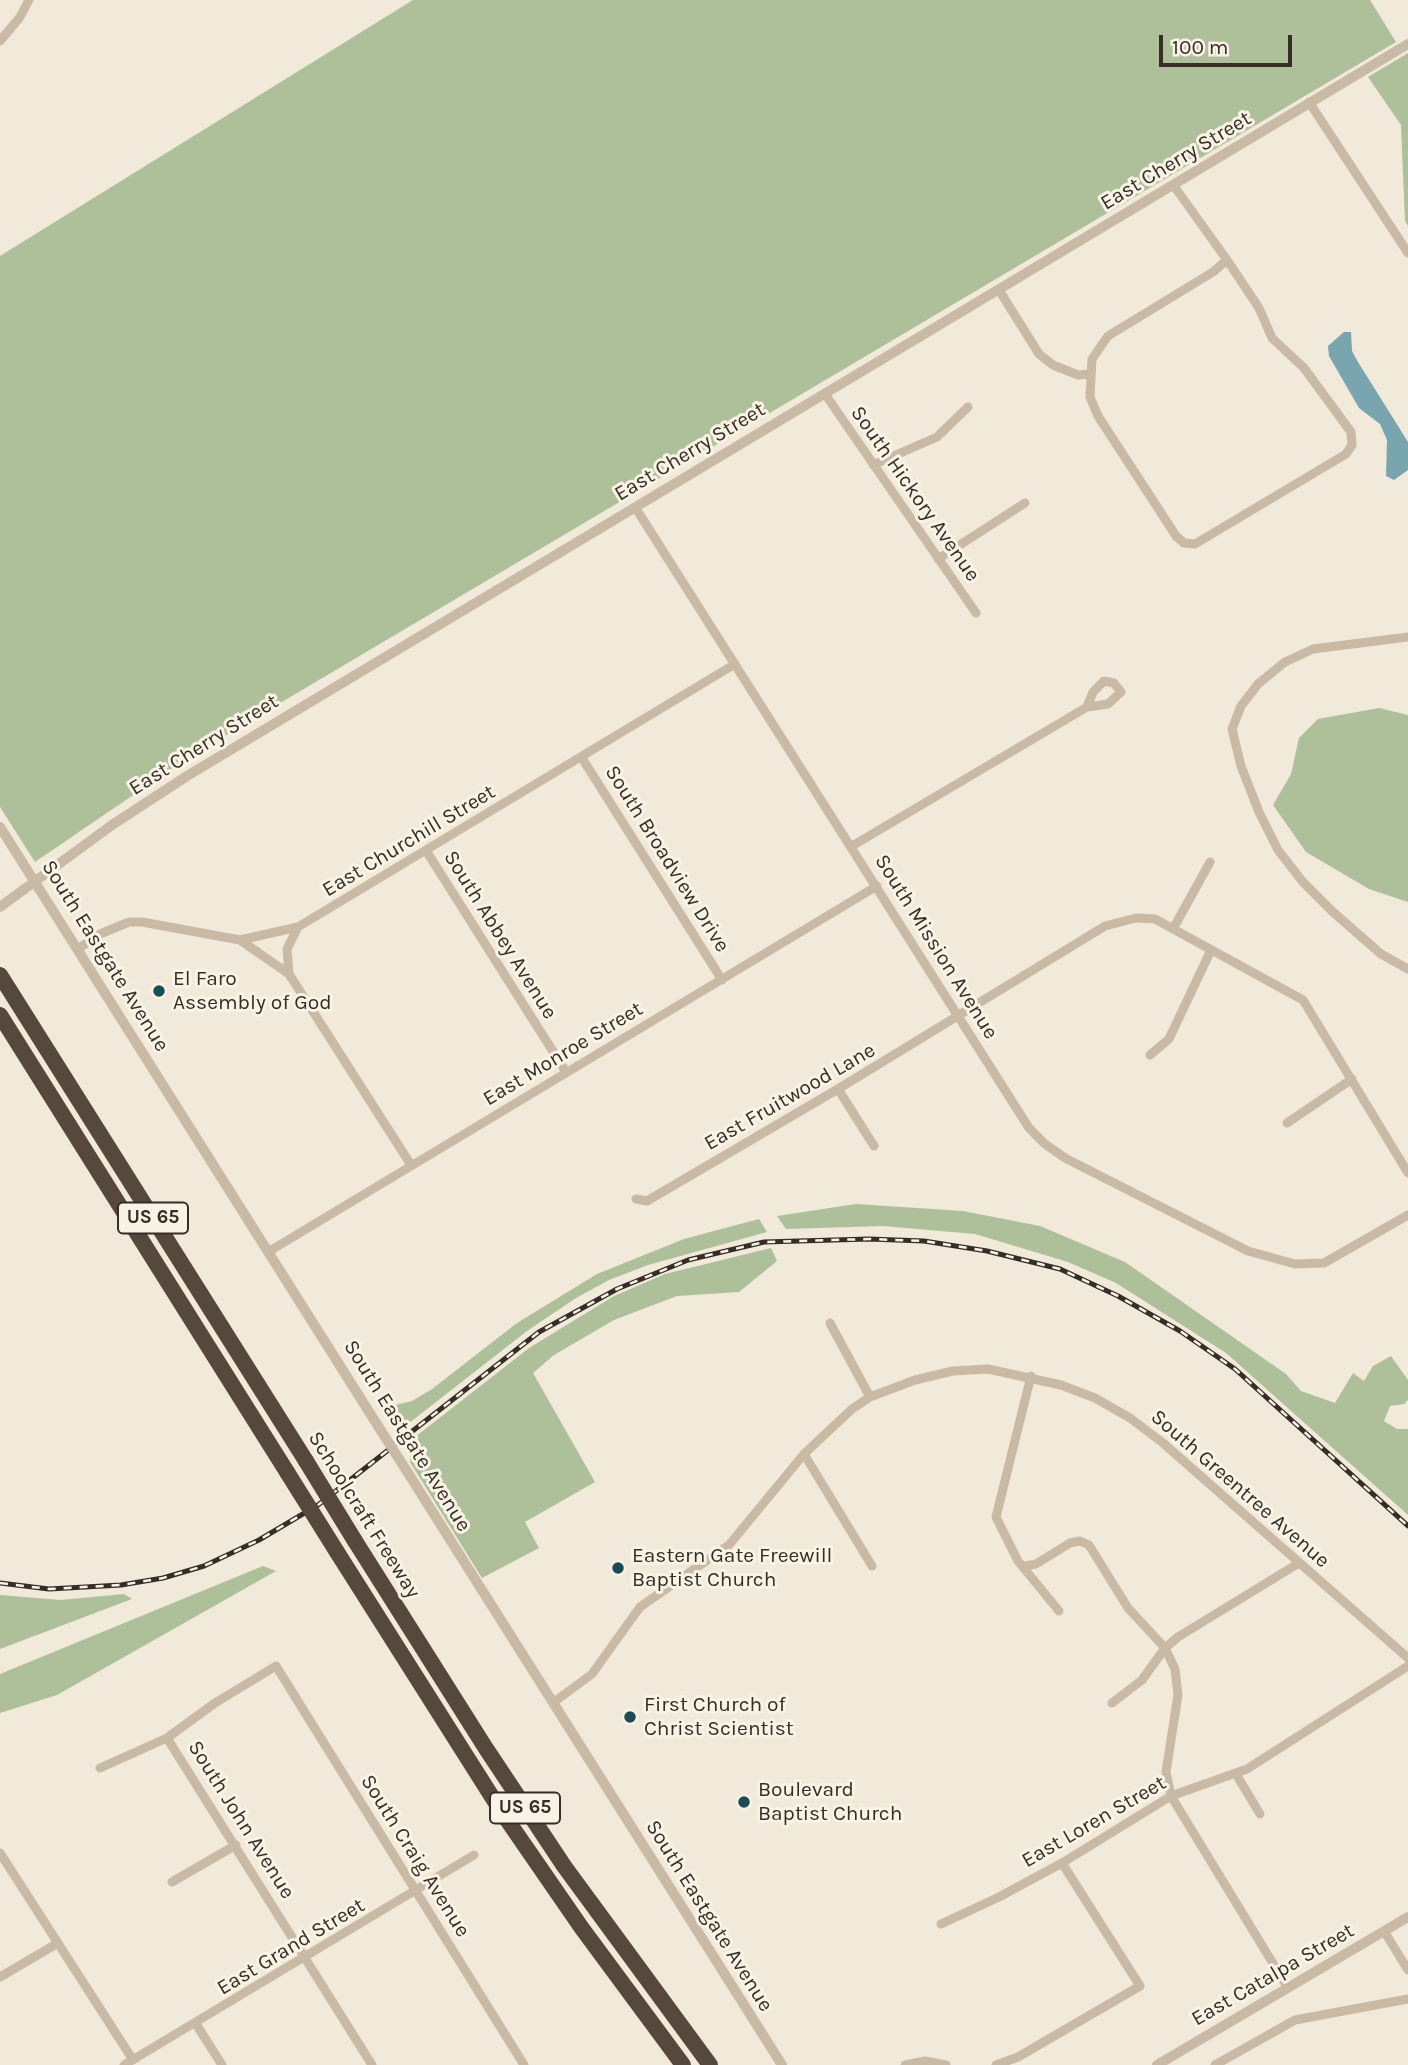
<!DOCTYPE html>
<style>
body{margin:0}
#map{position:relative;width:1408px;height:2065px;overflow:hidden;background:#f1e9d9;font-family:Karla,sans-serif}
canvas{display:block}
.scale{position:absolute;left:1159px;top:35px;width:133px;height:32px;box-sizing:border-box;border:4px solid #352d26;border-top:0;padding-left:9px;font-size:21px;line-height:24px;white-space:nowrap;color:#352d26;-webkit-text-stroke:5px #f9f3e5;paint-order:stroke}
</style>
<div id="map">
<canvas width="1408" height="2065"></canvas>
<div class="scale">100 m</div>
</div>
<script>
const g = document.querySelector('canvas').getContext('2d');
g.lineJoin = 'round';
function paint(path, color) {
  g.fillStyle = color;
  g.fill(path, 'evenodd');
}
function shape(rows) {
  const path = new Path2D();
  for (const r of rows) {
    path.moveTo(r[0], r[1]);
    for (let i = 2; i < r.length; i += 2) path.lineTo(r[i], r[i + 1]);
  }
  return path;
}
function strokePath(path, color, width, dash) {
  g.strokeStyle = color;
  g.lineWidth = width;
  g.lineCap = dash ? 'butt' : 'round';
  g.setLineDash(dash || []);
  g.stroke(path);
}
function write(font, color, halo, rows, align = 'center') {
  g.font = font + ' Karla,sans-serif';
  g.lineWidth = 6;
  g.setLineDash([]);
  g.textBaseline = 'middle';
  g.strokeStyle = halo;
  g.fillStyle = color;
  for (const [text, x, y, turn = 0] of rows) {
    g.save();
    g.translate(x, y);
    g.rotate((+turn || 0) * Math.PI / 180);
    g.textAlign = isNaN(turn) ? turn : align;
    if (halo) g.strokeText(text, 0, 0);
    g.fillText(text, 0, 0);
    g.restore();
  }
}
paint(shape([
 [413,0,1370,0,1396,42,189,757,35,862,0,807,0,256],
 [1408,53,1408,226,1405,221,1401,125,1368,77],
 [1379,708,1408,715,1408,902,1369,889,1306,852,1273,805,1291,774,1299,738,1318,719],
 [856,1204,963,1211,1040,1226,1125,1262,1286,1374,1301,1391,1335,1403,1353,1373,1364,1381,1373,1366,1391,1356,1408,1380,1408,1400,1404,1404,1390,1406,1384,1421,1397,1429,1408,1429,1408,1515,1226,1353,1116,1283,1068,1262,975,1234,883,1226,786,1229,777,1216],
 [759,1219,767,1232,648,1265,609,1280,576,1298,527,1331,404,1427,387,1407,412,1401,432,1389,517,1323,597,1274,684,1239],
 [771,1248,777,1261,739,1292,677,1296,614,1320,554,1355,533,1373,595,1482,525,1522,539,1548,482,1578,410,1462,410,1441,529,1348,614,1296,665,1274],
 [263,1566,276,1571,57,1695,0,1713,0,1674],
 [124,1594,132,1599,0,1649,0,1595,61,1600]
]), '#aec099');
paint(shape([
 [1344,332,1351,332,1352,351,1358,362,1408,442,1408,470,1394,480,1386,476,1387,440,1380,424,1359,408,1329,356,1328,346]
]), '#78a5ae');
strokePath(shape([
 [0,41,20,17,29,0],
 [1309,102,1408,253],
 [1174,186,1227,260,1259,308,1272,338,1304,368,1351,432,1352,445,1346,454,1195,544,1184,543,1176,536,1098,416,1090,397,1092,359,1108,336,1213,272,1227,260],
 [999,290,1039,354,1053,365,1078,375,1090,374],
 [825,394,976,613],
 [873,465,937,437,968,407],
 [635,507,1029,1128,1045,1144,1065,1158,1248,1251,1295,1264,1324,1263,1408,1215],
 [938,559,1025,503],
 [1408,637,1313,649,1285,662,1258,684,1241,706,1232,729,1241,766,1259,812,1278,850,1303,882,1333,912,1381,954,1408,969],
 [582,758,722,980],
 [852,846,1087,707,1093,692,1104,681,1114,683,1121,692,1108,704,1087,707],
 [427,852,566,1072],
 [1173,929,1210,862],
 [240,940,289,974,411,1165],
 [78,949,100,934,129,922,142,922,240,940,298,927,735,664],
 [289,974,287,949,298,927],
 [1150,1055,1169,1039,1211,950],
 [838,1089,874,1146],
 [1287,1123,1352,1079],
 [636,1199,647,1201,838,1089,1105,926,1136,918,1155,919,1303,1000,1408,1173],
 [268,1252,877,886],
 [830,1323,870,1397],
 [1031,1376,996,1517,1018,1561,1059,1611],
 [804,1454,872,1566],
 [1025,1566,1036,1564,1070,1543,1080,1541,1089,1545,1128,1608,1165,1648,1175,1669,1178,1695,1166,1772,1171,1796,1288,1988],
 [554,1702,592,1674,640,1607,729,1545,804,1454,852,1409,870,1397,915,1380,953,1371,988,1369,1061,1385,1095,1398,1130,1418,1163,1443,1408,1658],
 [1112,1703,1142,1680,1165,1648,1178,1637,1299,1563],
 [167,1738,372,2065],
 [100,1768,167,1738,215,1703,276,1666,524,2065],
 [1236,1774,1260,1814],
 [0,1853,133,2060],
 [172,1882,236,1845],
 [941,1924,999,1897,1062,1863,1171,1796,1247,1769,1408,1666],
 [1384,1931,1408,1970],
 [0,1977,58,1943],
 [196,2024,222,2065],
 [124,2065,474,1855],
 [905,2065,925,2061,946,2065],
 [996,2065,1018,2057,1140,1986,1062,1863],
 [1215,2065,1295,2020,1408,1999]
]), '#c9baa5', 9);
strokePath(shape([
 [0,827,378,1426],
 [0,907,112,825,187,776,1408,44],
 [408,1473,782,2065],
 [1157,2065,1408,1917]
]), '#c9baa5', 10);
strokePath(shape([
 [0,975,306,1461],
 [0,1015,287,1472],
 [355,1541,485,1747,564,1866,710,2065],
 [337,1552,501,1811,581,1927,683,2065]
]), '#56483d', 16);
const rail = shape([
 [0,1583,49,1589,121,1585,163,1578,204,1566,259,1540,318,1505,539,1332,617,1289,688,1260,764,1242,869,1239,924,1241,987,1251,1060,1269,1118,1296,1180,1331,1235,1369,1408,1526]
]);
strokePath(rail, '#352d26', 5);
strokePath(rail, '#f9f3e5', 2.5, [8]);
strokePath(shape([
 [378,1426,408,1473]
]), '#c9baa5', 10);
strokePath(shape([
 [306,1461,355,1541],
 [287,1472,337,1552]
]), '#56483d', 16);
for (const [x, y, r, color] of [
 [159,991,7,"#1c4a56"],
 [618,1568,7,"#1c4a56"],
 [630,1717,7,"#1c4a56"],
 [744,1802,7,"#1c4a56"]
]) {
  const dot = new Path2D();
  dot.arc(x, y, r, 0, 2 * Math.PI);
  g.fillStyle = color;
  g.fill(dot);
  strokePath(dot, '#f9f3e5', 2.5);
}
for (const [x, y, w] of [
 [153,1218,70],
 [525,1808,70]
]) {
  const box = new Path2D();
  box.roundRect(x - w / 2, y - 15.5, w, 31, 5);
  g.fillStyle = '#f9f3e5';
  g.fill(box);
  strokePath(box, '#352d26', 2);
}
write('bold 19px', '#352d26', null, [
 ["US 65",153,1218],
 ["US 65",525,1808]
]);
write('21px', '#352d26', '#f9f3e5', [
 ["East Cherry Street",1176,161,-31],
 ["East Cherry Street",690,452,-31],
 ["South Hickory Avenue",915,494,55],
 ["East Cherry Street",204,745,-32],
 ["East Churchill Street",409,841,-31],
 ["South Broadview Drive",667,859,58],
 ["South Abbey Avenue",500,935,58],
 ["South Mission Avenue",936,947,58],
 ["South Eastgate Avenue",105,956,58],
 ["East Monroe Street",563,1054,-31],
 ["East Fruitwood Lane",790,1097,-30],
 ["South Eastgate Avenue",407,1436,58],
 ["South Greentree Avenue",1240,1489,41],
 ["Schoolcraft Freeway",364,1515,58],
 ["South John Avenue",241,1820,58],
 ["East Loren Street",1094,1822,-30],
 ["South Craig Avenue",415,1856,58],
 ["South Eastgate Avenue",709,1916,58],
 ["East Grand Street",291,1947,-31],
 ["East Catalpa Street",1273,1975,-30]
]);
write('21px', '#352d26', '#f9f3e5', [
 ["El Faro",173,979],
 ["Assembly of God",173,1003],
 ["Eastern Gate Freewill",632,1556],
 ["Baptist Church",632,1580],
 ["First Church of",644,1705],
 ["Christ Scientist",644,1729],
 ["Boulevard",758,1790],
 ["Baptist Church",758,1814]
], 'left');
</script>
